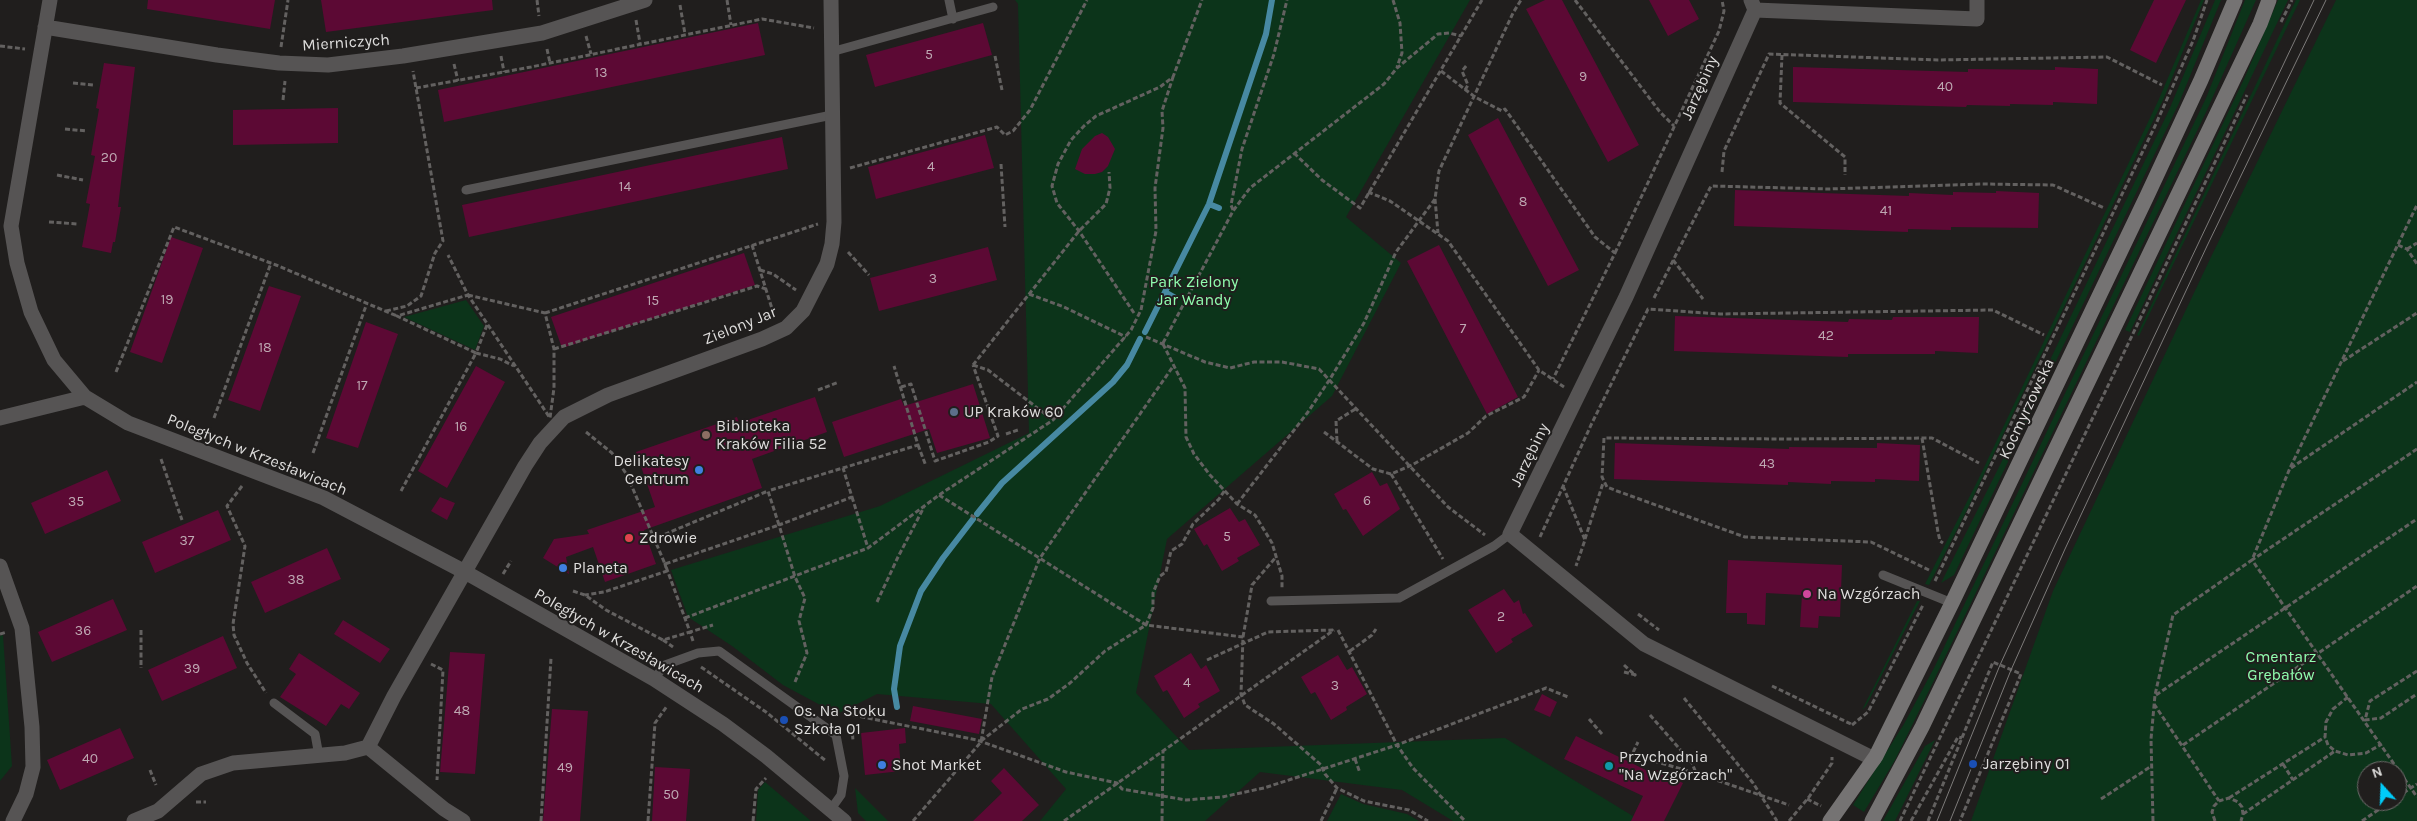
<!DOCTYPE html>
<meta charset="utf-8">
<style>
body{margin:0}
#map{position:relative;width:2417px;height:821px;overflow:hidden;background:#201e1d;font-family:Karla,sans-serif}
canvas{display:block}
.north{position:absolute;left:2357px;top:761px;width:50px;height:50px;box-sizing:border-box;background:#201e1d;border:1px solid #6c6a69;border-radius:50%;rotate:340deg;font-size:14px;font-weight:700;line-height:20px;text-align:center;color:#dedddc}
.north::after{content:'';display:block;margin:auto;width:18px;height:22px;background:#00cbf9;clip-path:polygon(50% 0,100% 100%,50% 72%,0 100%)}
</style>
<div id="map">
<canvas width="2417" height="821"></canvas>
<div class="north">N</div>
</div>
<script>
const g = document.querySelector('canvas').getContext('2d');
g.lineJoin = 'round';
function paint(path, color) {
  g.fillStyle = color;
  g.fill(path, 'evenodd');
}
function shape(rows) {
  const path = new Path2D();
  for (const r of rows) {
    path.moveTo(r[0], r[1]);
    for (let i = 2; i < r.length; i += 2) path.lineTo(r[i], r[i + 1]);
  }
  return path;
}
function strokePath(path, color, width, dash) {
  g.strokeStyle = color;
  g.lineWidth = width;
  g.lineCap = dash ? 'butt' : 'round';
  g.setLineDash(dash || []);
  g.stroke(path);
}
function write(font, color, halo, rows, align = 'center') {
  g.font = font + ' Karla,sans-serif';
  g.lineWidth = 4;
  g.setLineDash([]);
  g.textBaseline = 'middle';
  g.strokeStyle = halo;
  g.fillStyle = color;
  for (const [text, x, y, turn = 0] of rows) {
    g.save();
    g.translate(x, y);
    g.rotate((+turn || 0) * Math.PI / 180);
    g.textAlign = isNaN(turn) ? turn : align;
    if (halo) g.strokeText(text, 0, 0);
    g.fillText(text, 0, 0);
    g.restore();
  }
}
paint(shape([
 [1015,0,1470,0,1346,217,1401,263,1332,396,1167,539,1136,693,1189,750,1505,738,1641,821,1453,821,1402,790,1260,772,1205,821,1040,821,1066,789,991,704,877,694,837,714,783,685,732,646,688,617,671,570,880,506,1029,433,1018,4],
 [2201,0,2204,0,2163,100,1968,508,1929,585,1925,584,1978,480,2159,99],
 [2215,0,2221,0,2179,103,1954,575,1941,583,2001,463,2169,110],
 [2245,0,2256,0,2207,110,1924,701,1895,760,1864,812,1853,805,1904,724,1935,666,2206,98],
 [2278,0,2288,0,2130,332,2125,330,2245,77],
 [2296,0,2300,0,2139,336,2137,335],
 [2336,0,2417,0,2417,821,1971,821,2053,591,2210,259],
 [2367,771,2397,771,2397,801,2367,801],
 [466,300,484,326,475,350,404,317],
 [1919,597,1921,599,1866,706,1862,710],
 [3,635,12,766,0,781,0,636],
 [1935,740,1895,821,1883,821,1925,746],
 [765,782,811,821,756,821,758,790],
 [855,788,888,821,866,821,858,813],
 [1341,794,1363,804,1407,814,1419,821,1327,821]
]), '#0c341a');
strokePath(shape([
 [1209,204,1219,208],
 [1165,292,1174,297],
 [1145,332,1209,204,1266,34,1272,0],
 [977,514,1002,483,1113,382,1127,365,1140,339],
 [897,707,894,689,900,646,921,591,943,558,973,519]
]), '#4789a2', 6);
paint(shape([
 [148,0,275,0,270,29,147,9],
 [321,0,492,0,493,10,326,32],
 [1545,0,1562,0,1639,145,1608,162,1526,9],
 [1649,0,1689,0,1699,19,1668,36],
 [2154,0,2186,0,2156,63,2130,50],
 [758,23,765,55,444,122,438,90],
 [983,23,992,55,875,87,866,55],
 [104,63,135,67,118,207,121,207,115,242,113,242,111,253,82,247,90,204,86,203,95,156,91,155,99,109,96,108],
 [1793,67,1968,72,1968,69,2055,70,2055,67,2098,69,2097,104,2053,102,2053,105,2010,104,2010,106,1967,105,1966,107,1793,102],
 [338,108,338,143,233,145,233,110],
 [1498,118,1579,270,1548,286,1468,135],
 [1102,133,1108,137,1115,149,1108,166,1102,172,1095,174,1085,174,1075,169,1082,149,1095,136],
 [985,135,994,168,876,199,868,167],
 [782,137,788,169,469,237,462,205],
 [1735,190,1909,196,1909,193,1953,195,1953,192,1996,193,1996,191,2039,193,2038,228,1951,227,1951,230,1908,229,1908,232,1734,226],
 [171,237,203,248,162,363,130,352],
 [1439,245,1518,397,1487,414,1407,261],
 [988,247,997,280,879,311,870,278],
 [744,253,755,285,562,348,551,317],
 [269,286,301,296,260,411,228,400],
 [1675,316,1848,322,1849,319,1892,320,1893,317,1979,317,1978,353,1935,351,1935,354,1848,354,1848,357,1674,351],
 [366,322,398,334,358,448,326,438],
 [476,366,505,382,447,488,418,471],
 [973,384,990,438,937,453,929,429,844,457,832,422,901,399,904,406],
 [815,397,827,432,752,459,762,488,644,530,656,564,605,582,593,547,566,557,569,574,543,558,554,539,589,534,587,530,655,507,636,452,737,417,739,423],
 [1615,443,1789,449,1789,447,1877,448,1877,443,1920,445,1919,481,1875,479,1875,482,1831,481,1831,484,1788,482,1788,485,1614,479],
 [107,470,121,501,45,534,31,503],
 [1372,472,1380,486,1387,483,1400,509,1363,536,1346,509,1343,510,1334,494],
 [440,497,455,503,447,520,431,511],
 [1230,508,1239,522,1245,519,1260,545,1237,558,1239,561,1222,571,1207,544,1204,546,1194,529],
 [218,510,231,540,155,573,142,542],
 [327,548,341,579,265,613,251,582],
 [1728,560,1842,565,1840,617,1819,616,1818,628,1800,627,1802,595,1766,593,1765,625,1747,624,1747,613,1726,613],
 [1504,589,1514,603,1519,600,1523,614,1525,613,1533,626,1511,639,1513,642,1496,653,1468,610],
 [113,599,127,630,52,662,38,632],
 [343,620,390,649,380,663,334,634],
 [223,636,237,668,162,701,148,670],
 [450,652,485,654,475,774,440,772],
 [299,653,360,693,349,709,341,704,326,726,280,697,296,674,289,669],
 [1191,653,1201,669,1206,665,1220,691,1198,704,1200,707,1184,718,1167,690,1163,692,1154,676],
 [1338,655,1347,670,1352,667,1367,694,1346,707,1347,710,1331,720,1315,692,1311,694,1301,677],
 [1542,694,1557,702,1550,717,1534,710],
 [913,706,982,719,979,734,910,721],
 [552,709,588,711,580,821,543,821],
 [120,728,134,758,60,790,47,760],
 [905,728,906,743,899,744,901,771,865,775,861,733],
 [1576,736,1654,774,1656,770,1683,783,1664,821,1631,821,1643,796,1564,759],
 [655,767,690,769,686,821,652,821],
 [1004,768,1039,805,1022,821,973,821,1002,793,991,781]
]), '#5c0934');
strokePath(shape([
 [537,0,539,16],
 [727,0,731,25],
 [1393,0,1400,23,1402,53,1397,67],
 [1575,0,1660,112,1674,126],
 [680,5,685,34],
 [636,20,640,43],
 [2281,22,2292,0],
 [586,36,591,54],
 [0,46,25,49],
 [281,47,288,0],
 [547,49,550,63],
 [1782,55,1780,103,1845,157,1845,175],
 [501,56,504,72],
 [995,56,1002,90],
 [454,64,458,81],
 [1441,71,1475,97,1502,111,1505,109,1595,237,1615,253,1553,379],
 [73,83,94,85],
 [416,88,531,67,762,19,814,28],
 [1465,90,1468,85,1462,71,1467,65],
 [283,100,285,81],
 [65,129,87,131],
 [1294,153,1322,180,1360,208,1482,0],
 [1001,164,1005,227],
 [850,168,997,127,1005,135,1013,131,1030,110,1087,0],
 [1722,172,1724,151,1769,54,1938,60,2107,57,2162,85],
 [57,175,83,180],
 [1368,192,1390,201,1448,241,1539,370,1564,387],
 [1435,199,1438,233],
 [1233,210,1231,205,1242,149,1274,54,1287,0],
 [49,222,78,224],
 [752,245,774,315],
 [2398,245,2407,249,2417,264],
 [2407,249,2417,243],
 [848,252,869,275],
 [1615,253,1719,31,1724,11,1722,0],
 [1673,260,1703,299],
 [760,270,773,274,796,290],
 [1029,294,1064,307,1126,337],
 [468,295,545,313,554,349,554,388,550,418,468,295],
 [1654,298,1711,186,1828,189,1982,184,2053,185,2104,208],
 [386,311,407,306,421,296,435,253,443,241,413,71],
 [545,313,818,224],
 [1134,313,1079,231,1057,203,1052,186,1058,164,1071,140,1084,126,1096,116,1160,87,1173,77,1202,0],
 [487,325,476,353,500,359,514,366],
 [1146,337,1205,362,1230,368,1254,362,1282,362,1319,369,1448,507,1485,535],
 [1163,343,1233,211,1250,188,1384,84,1397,68,1438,34,1449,33,1461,36],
 [1163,344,1185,388,1186,437,1194,454,1210,475,1237,504,1255,515,1272,543,1282,576,1282,589],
 [554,349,757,286,766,289],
 [2343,361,2417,313],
 [973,365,1079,231,1106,204,1110,188,1109,172],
 [973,365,988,370,1053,420],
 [116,372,174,227,276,265,397,316],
 [901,387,911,384,935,461,989,442,998,436,973,365],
 [818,390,839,382],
 [214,418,271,263],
 [586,432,612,453,627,475,665,564,779,525,768,491,663,535,655,541],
 [1324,432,1373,469,1391,474,1412,465,1468,433,1486,416,1524,397,1539,370],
 [1006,434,1018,430],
 [1922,438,1938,532,1940,541,1943,543],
 [1337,441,1336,421,1357,408],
 [918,445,926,466],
 [2417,449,2252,560,2417,797],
 [313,453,367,303],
 [161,459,182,520],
 [2291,468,2417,382],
 [1391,474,1443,559],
 [242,486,227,506,245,546,233,624,234,635,247,663,266,693],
 [1563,486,1585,540,1576,566],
 [771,490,918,445,894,366],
 [401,491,476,353,397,316,468,295,448,255],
 [939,495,1146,625,1243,637,1241,694,1245,705,1274,724,1321,765,1325,774,1337,788,1364,801,1409,810,1428,821],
 [852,497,868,548],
 [1237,504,1308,412,1330,379,1364,323,1396,252,1435,199,1439,171,1513,13,1521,0],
 [1540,537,1591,425,1648,309,1720,314,1993,310,2044,335],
 [1585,539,1603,483],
 [1929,570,1871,542,1745,537,1617,491,1607,487,1602,477,1604,438,1791,439,1932,438,1979,463],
 [503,574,511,561],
 [1935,581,2155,126,2193,41,2207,0],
 [573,591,585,595,606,610,663,640,690,632,665,564,667,571,604,592,585,595],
 [877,602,898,557,924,507],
 [1638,614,1659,630],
 [685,618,868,548,939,495,1053,420,1131,330,1141,310,1156,231,1155,188,1163,128,1162,111,1173,77],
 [141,630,141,668],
 [1338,630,1397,745,1413,768,1465,821],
 [0,634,7,632],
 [1243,637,1252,585,1276,557],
 [663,640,673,647],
 [693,641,690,632,713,625],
 [1350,651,1372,635,1376,629],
 [1207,660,1268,632,1333,630],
 [431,664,443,670,437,780],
 [1624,665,1636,676],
 [701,667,766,712,826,761],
 [2417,671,2370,701,2365,720,2381,718,2417,694],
 [1624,672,1636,675],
 [795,682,807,653,799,621,805,598,795,577,779,525,852,497,843,468],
 [1772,686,1853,725],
 [2156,695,2417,519],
 [2348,697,2333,709,2326,722,2325,737,2328,745,2335,751,2348,755,2366,753,2382,744],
 [1684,698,1753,783,1777,821],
 [2154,704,2219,801],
 [853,715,977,740,1066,772,1117,783,1122,789,1186,800,1222,797,1264,788,1397,745,1546,688,1568,697],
 [1650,715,1692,763,1696,773,1789,805],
 [1589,719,1602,734],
 [1852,725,1868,712,1923,605],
 [852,727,853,741],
 [981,741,1022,709,1048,699,1070,683,1105,651,1146,625,1153,608,1153,593,1160,576,1166,572,1171,551,1182,544,1193,524,1219,499,1225,490],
 [2183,745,2417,586],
 [1355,759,1360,773],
 [1630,759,1638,742],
 [1647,759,1695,773],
 [2283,764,2293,780],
 [150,770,156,785],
 [2397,797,2417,784],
 [2229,798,2325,737],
 [1807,799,1821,806],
 [2101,799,2150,767],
 [196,802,206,802],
 [2243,814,2335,751],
 [541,821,551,658],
 [648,821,655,723,667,706],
 [753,821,756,789,766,778],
 [913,821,981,742,992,677,1040,558,1174,365],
 [1064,821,1334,630],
 [1162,821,1163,750],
 [1321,821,1337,788],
 [1789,821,1809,797,1832,763,1832,757],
 [1900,821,2247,95],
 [1911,821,1958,737,1962,738],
 [1928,821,1993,662,2021,674,1960,821],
 [2153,821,2151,739,2155,695,2173,615,2252,560,2290,468,2417,205],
 [2215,821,2212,812,2214,806,2219,801,2229,798,2238,802,2242,807,2243,814,2241,821],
 [2362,821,2391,801]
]), '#636160', 3, [5, 2.5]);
strokePath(shape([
 [949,0,953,19],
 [831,52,993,7],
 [466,190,832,115],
 [1883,575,1952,603],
 [1271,601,1399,598,1494,546,1510,534],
 [654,679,665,665,698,653,719,651,836,735,844,776,841,795,831,809],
 [274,703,315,734,319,756]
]), '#565454', 9);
strokePath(shape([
 [50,0,11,226,17,263,31,312,54,360,85,397,128,423,324,498,465,572,654,679,723,724,766,756,844,821],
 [1751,0,1755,10,1626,297,1510,534,1644,644,1874,759],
 [1755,10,1977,19,1977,0],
 [45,27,217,55,279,63,328,65,403,56,542,33,645,0],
 [0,418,85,397],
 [0,566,22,628,32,727,33,767,26,794,13,821],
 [368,747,444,809,463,821],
 [134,821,158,811,201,774,233,763,345,753,368,747,394,696,525,466,540,443,564,417,608,395,762,339,786,328,803,311,827,264,832,244,834,222,831,0]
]), '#565454', 15);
strokePath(shape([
 [1830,821,1876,756,1952,603,2147,196,2201,80,2235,0],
 [1872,821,1922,727,2260,24,2269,0]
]), '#757373', 15);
strokePath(shape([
 [1937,821,2000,665,2055,545,2314,0],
 [1950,821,2011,670,2065,549,2207,246,2326,0]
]), '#7d7b7a', 1);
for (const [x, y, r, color] of [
 [954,412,5,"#5c6f8a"],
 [706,435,5,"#8d6e63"],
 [699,470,5,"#3f7fe0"],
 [629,538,5,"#e0444e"],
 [563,568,5,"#3f7fe0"],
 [1807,594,5,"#d1479c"],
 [784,720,5,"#1a4fb4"],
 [1973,764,5,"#1a4fb4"],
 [882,765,5,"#3f7fe0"],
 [1609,766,5,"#0f9aa8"]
]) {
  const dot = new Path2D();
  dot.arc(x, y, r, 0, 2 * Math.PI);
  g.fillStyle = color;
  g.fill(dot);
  strokePath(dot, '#201e1d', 2);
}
write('14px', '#bea8b2', null, [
 ["5",929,55],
 ["13",601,73],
 ["9",1583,77],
 ["40",1945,87],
 ["20",109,158],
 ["4",931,167],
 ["14",625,187],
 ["8",1523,202],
 ["41",1886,211],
 ["3",933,279],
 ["19",167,300],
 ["15",653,301],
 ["7",1463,329],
 ["42",1826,336],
 ["18",265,348],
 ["17",362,386],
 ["16",461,427],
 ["43",1767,464],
 ["6",1367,501],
 ["35",76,502],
 ["5",1227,537],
 ["37",187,541],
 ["38",296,580],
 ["2",1501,617],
 ["36",83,631],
 ["39",192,669],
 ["4",1187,683],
 ["3",1335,686],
 ["48",462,711],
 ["40",90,759],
 ["49",565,768],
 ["50",671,795]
]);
write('16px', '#dedddc', '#201e1d', [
 ["Mierniczych",346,43,-4],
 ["Jarzębiny",1700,88,-66],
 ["Zielony Jar",740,326,-22],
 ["Kocmyrzowska",2027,409,-65],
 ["Poległych w Krzesławicach",257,455,22],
 ["Jarzębiny",1530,455,-64],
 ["Poległych w Krzesławicach",619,641,30]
]);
write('16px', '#90fdae', '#201e1d', [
 ["Park Zielony",1194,282],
 ["Jar Wandy",1194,300],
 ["Cmentarz",2281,657],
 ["Grębałów",2281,675]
]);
write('16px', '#dedddc', '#201e1d', [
 ["UP Kraków 60",964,412],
 ["Biblioteka",716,426],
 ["Kraków Filia 52",716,444],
 ["Delikatesy",689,461,"right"],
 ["Centrum",689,479,"right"],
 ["Zdrowie",639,538],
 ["Planeta",573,568],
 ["Na Wzgórzach",1817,594],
 ["Os. Na Stoku",794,711],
 ["Szkoła 01",794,729],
 ["Przychodnia",1619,757],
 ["\"Na Wzgórzach\"",1619,775],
 ["Jarzębiny 01",1983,764],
 ["Shot Market",892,765]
], 'left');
</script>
